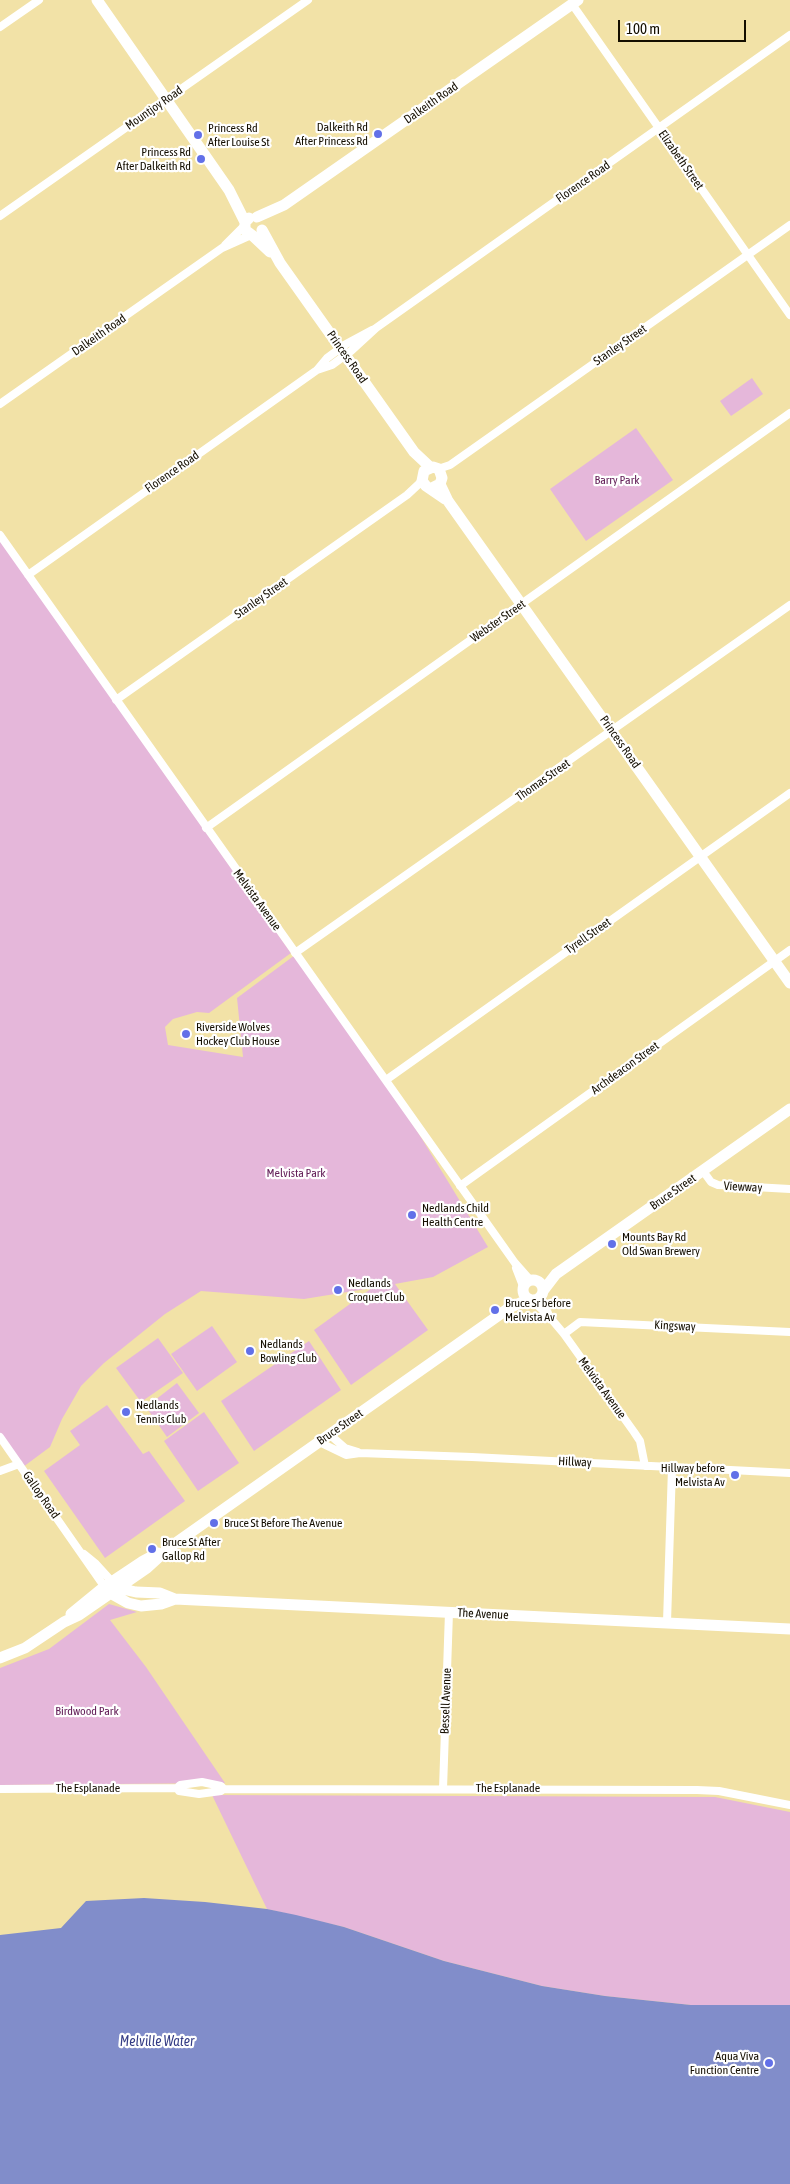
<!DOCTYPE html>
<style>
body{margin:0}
#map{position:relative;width:790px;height:2184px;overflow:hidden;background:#f2e2a7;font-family:"Asap Condensed",sans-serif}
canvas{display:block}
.scale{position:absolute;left:618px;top:20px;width:128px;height:22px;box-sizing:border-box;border:2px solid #140e00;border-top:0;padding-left:6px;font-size:15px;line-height:18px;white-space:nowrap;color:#140e00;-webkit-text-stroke:4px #fff;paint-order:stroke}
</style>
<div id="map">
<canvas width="790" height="2184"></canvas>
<div class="scale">100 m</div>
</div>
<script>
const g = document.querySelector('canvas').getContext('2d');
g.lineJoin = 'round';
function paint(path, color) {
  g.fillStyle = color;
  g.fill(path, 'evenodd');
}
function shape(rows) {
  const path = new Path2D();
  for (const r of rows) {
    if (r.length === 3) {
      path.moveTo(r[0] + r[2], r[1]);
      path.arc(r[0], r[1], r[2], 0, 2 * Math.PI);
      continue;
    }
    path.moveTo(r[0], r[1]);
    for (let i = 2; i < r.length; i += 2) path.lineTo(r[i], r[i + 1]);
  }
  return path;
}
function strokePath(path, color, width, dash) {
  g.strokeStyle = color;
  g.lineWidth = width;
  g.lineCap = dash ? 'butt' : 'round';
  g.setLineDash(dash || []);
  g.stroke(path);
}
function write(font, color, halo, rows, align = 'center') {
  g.font = font + ' "Asap Condensed",sans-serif';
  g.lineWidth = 4.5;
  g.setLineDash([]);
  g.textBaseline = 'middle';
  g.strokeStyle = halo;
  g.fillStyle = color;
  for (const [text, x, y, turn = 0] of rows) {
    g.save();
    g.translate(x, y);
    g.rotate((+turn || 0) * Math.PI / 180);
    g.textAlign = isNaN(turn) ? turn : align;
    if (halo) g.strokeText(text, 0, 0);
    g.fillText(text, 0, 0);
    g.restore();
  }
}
paint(shape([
 [752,378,763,394,731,416,720,401],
 [636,428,673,480,586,541,550,489],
 [0,540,291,953,209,1013,197,1012,173,1019,165,1027,168,1045,243,1057,237,998,295,955,386,1080,488,1247,433,1277,395,1284,428,1330,351,1385,314,1330,372,1288,304,1299,201,1291,165,1314,104,1363,81,1386,62,1419,50,1447,23,1467,0,1434],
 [212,1326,237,1362,197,1391,171,1354],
 [158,1338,183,1373,141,1402,116,1368],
 [309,1341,341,1390,254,1451,221,1401],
 [177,1383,199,1413,167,1437,146,1407],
 [107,1405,143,1454,149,1451,185,1501,105,1558,44,1471,80,1445,70,1431],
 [204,1412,239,1463,198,1491,164,1441],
 [109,1604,137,1612,110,1620,146,1667,225,1783,0,1785,0,1668,49,1649],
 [212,1795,715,1797,790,1812,790,2005,691,2005,605,1996,542,1986,444,1961,344,1927,267,1909]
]), '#e5b7da');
paint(shape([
 [144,1898,205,1902,267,1909,296,1915,344,1927,444,1961,542,1986,605,1996,691,2005,790,2005,790,2184,0,2184,0,1935,61,1928,86,1901]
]), '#818dca');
strokePath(shape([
 [572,4,790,315],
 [0,27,39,0],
 [0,216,308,0],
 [225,245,244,226],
 [317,370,332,365,351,351,376,328,790,35],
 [0,404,222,248,251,235],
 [438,469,450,465,790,225],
 [0,535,515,1263,530,1280],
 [28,575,317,370,327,358,346,344,372,330],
 [116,700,407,495,422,481],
 [206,828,790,413],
 [295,953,790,605],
 [386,1080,790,793],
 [703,1171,711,1182,718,1185,790,1189],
 [460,1186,790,950],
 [516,1268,523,1286],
 [540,1297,548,1313],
 [532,1300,548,1315,564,1334,634,1432,640,1441,645,1466],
 [564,1334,580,1322,790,1332],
 [329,1434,345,1448,358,1452],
 [0,1437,106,1589],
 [319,1442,346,1455,360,1453,472,1457,790,1473],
 [0,1471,19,1464],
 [84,1554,95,1563,115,1585],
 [667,1622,672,1468],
 [177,1788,179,1791,199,1794,221,1791,224,1789,697,1790,719,1791,790,1805],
 [0,1789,177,1788,180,1785,202,1782,221,1786,224,1789],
 [443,1789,449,1612]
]), '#fff', 8);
strokePath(shape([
 [97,0,229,190,245,222],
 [257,217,284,205,578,0],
 [249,218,245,222,245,230,253,236,270,252],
 [262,230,280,263,414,452,430,467],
 [440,484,448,501,790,983],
 [432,488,440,484,442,478,439,469,433,467,424,471,422,481,426,486,445,499],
 [533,1290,10],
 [543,1291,556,1274,790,1109],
 [118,1588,136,1592,160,1593,175,1599,790,1629],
 [110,1593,128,1603,141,1606,161,1604,175,1599],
 [71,1614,104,1587,143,1561,158,1553],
 [0,1658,25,1648,64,1622,79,1615,147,1568,170,1547,509,1308,529,1299]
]), '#fff', 11);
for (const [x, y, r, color] of [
 [378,134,5,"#6270e8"],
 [198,135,5,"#6270e8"],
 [201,159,5,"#6270e8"],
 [186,1034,5,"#6270e8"],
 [412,1215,5,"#6270e8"],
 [612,1244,5,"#6270e8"],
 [338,1290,5,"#6270e8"],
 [495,1310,5,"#6270e8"],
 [250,1351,5,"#6270e8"],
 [126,1412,5,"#6270e8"],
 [735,1475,5,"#6270e8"],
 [214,1523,5,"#6270e8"],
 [152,1549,5,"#6270e8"],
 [769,2063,5,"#6270e8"]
]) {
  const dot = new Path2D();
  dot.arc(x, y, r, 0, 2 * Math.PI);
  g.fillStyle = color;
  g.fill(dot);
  strokePath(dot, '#fff', 2);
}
write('12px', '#140e00', '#fff', [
 ["Dalkeith Road",431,103,-35],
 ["Mountjoy Road",154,108,-35],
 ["Elizabeth Street",681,160,55],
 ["Florence Road",583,182,-35],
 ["Dalkeith Road",99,335,-35],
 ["Stanley Street",620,345,-35],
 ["Princess Road",347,357,55],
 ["Florence Road",172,472,-35],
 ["Stanley Street",261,598,-35],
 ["Webster Street",498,621,-35],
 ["Princess Road",620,742,55],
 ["Thomas Street",543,780,-35],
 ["Melvista Avenue",257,900,54],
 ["Tyrell Street",588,936,-35],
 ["Archdeacon Street",625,1068,-36],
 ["Viewway",743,1187,3],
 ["Bruce Street",673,1192,-35],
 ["Kingsway",675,1326,3],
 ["Melvista Avenue",602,1388,54],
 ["Bruce Street",340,1427,-35],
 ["Hillway",575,1462,3],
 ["Gallop Road",41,1495,55],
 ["The Avenue",483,1614,3],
 ["Bessell Avenue",446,1701,-88],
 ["The Esplanade",88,1788],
 ["The Esplanade",508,1788]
]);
write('12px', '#140e00', '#fff', [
 ["Dalkeith Rd",368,127,"right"],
 ["After Princess Rd",368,141,"right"],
 ["Princess Rd",208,128],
 ["After Louise St",208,142],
 ["Princess Rd",191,152,"right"],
 ["After Dalkeith Rd",191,166,"right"],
 ["Riverside Wolves",196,1027],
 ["Hockey Club House",196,1041],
 ["Nedlands Child",422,1208],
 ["Health Centre",422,1222],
 ["Mounts Bay Rd",622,1237],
 ["Old Swan Brewery",622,1251],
 ["Nedlands",348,1283],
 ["Croquet Club",348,1297],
 ["Bruce Sr before",505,1303],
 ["Melvista Av",505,1317],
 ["Nedlands",260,1344],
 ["Bowling Club",260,1358],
 ["Nedlands",136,1405],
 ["Tennis Club",136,1419],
 ["Hillway before",725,1468,"right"],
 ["Melvista Av",725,1482,"right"],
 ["Bruce St Before The Avenue",224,1523],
 ["Bruce St After",162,1542],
 ["Gallop Rd",162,1556],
 ["Aqua Viva",759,2056,"right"],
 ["Function Centre",759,2070,"right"]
], 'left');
write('12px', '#642059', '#fff', [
 ["Barry Park",617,480],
 ["Melvista Park",296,1173],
 ["Birdwood Park",87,1711]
]);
write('italic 14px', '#343c85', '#fff', [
 ["Melville Water",157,2042]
]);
</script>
